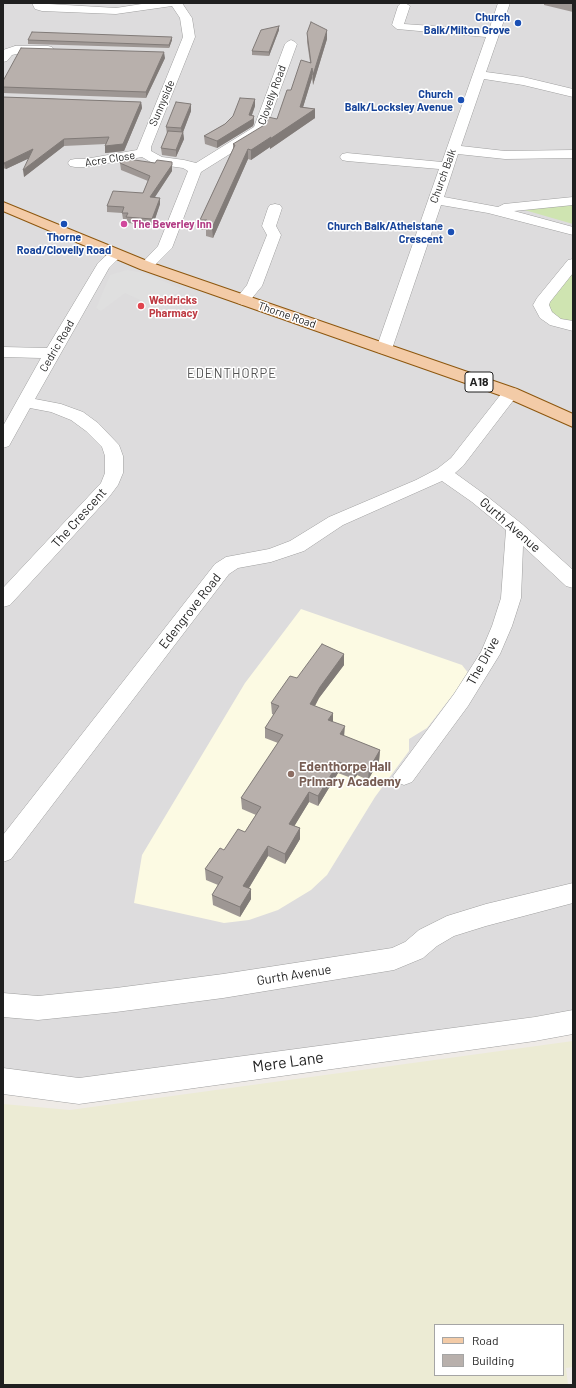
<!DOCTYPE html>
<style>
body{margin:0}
#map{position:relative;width:576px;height:1388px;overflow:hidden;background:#efebe7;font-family:Barlow,sans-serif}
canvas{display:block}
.frame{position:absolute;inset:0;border:4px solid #1f1f1f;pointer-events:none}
.legend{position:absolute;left:434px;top:1324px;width:130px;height:52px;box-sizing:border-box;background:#fff;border:1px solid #a5a5a5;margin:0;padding:5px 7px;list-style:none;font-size:12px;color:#1f1f1f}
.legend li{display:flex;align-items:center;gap:8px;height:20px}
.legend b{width:20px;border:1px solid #a5a5a5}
</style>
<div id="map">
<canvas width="576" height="1388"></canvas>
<div class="frame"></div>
<ul class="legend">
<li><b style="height:5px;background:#f3cba7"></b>Road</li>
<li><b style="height:11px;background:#b8b0ac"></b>Building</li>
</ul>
</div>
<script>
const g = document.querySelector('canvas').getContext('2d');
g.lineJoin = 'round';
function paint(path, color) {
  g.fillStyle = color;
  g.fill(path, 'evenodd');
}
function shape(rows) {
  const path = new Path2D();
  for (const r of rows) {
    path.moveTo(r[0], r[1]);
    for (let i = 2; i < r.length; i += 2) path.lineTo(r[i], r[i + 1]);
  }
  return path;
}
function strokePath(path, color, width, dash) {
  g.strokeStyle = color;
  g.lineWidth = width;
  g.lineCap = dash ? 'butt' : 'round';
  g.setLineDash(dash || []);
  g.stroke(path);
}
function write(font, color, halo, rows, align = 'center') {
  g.font = font + ' Barlow,sans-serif';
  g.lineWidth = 3;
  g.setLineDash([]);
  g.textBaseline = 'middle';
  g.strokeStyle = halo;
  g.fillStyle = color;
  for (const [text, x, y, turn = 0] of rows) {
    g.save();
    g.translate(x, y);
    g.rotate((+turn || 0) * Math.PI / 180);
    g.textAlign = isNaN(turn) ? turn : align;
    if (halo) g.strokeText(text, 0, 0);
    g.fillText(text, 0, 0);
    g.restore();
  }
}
paint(shape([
 [3,3,573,3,573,1011,82,1082,3,1075]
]), '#dddcdd');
paint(shape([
 [301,609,462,665,469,674,427,728,409,739,409,751,375,797,327,875,311,890,278,910,249,920,224,923,134,903,142,855,245,683]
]), '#fcfae3');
paint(shape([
 [573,1041,573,1367,566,1368,568,1385,3,1385,3,1104,70,1110],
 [435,1325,563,1325,563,1375,435,1375]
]), '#ecebd4');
paint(shape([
 [573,204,573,224,521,209],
 [573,268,573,322,560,320,550,313,547,301]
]), '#cfe4b1');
paint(shape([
 [127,270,143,273,182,289,158,308,125,293,101,311,96,308,110,275]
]), '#dfdfdf');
const minor = shape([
 [32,3,116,8,148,3,182,3,192,18,195,37,151,147,151,151,162,157,184,160,196,163,254,127,285,44,287,42,291,40,295,42,297,44,266,129,265,132,201,172,172,248,151,269,146,270,141,269,139,266,158,246,188,171,183,168,154,164,142,157,85,167,75,167,70,166,68,163,70,160,75,159,85,159,137,150,183,37,180,18,172,6,116,14,42,11,35,9,32,3],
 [405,3,410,6,404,24,489,30,498,3,510,3,486,72,523,77,573,89,573,97,523,85,484,79,461,146,505,151,573,150,573,158,505,159,458,154,444,197,498,207,504,204,573,197,573,205,514,211,573,227,573,235,488,213,441,205,392,349,390,352,384,354,378,352,376,349,439,169,347,161,342,160,340,157,342,154,347,153,442,162,486,37,397,29,392,25,398,6,400,4,405,3],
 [15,46,48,46,52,47,54,50,52,53,48,54,16,54,12,55,7,61,3,62,3,50,15,46],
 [275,204,280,205,282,208,276,226,281,235,262,286,248,303,243,305,238,303,235,300,247,285,267,235,262,226,268,208,270,205,275,204],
 [116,250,121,251,123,254,109,268,35,399,61,404,83,412,98,423,119,445,123,456,123,473,118,485,109,497,10,605,3,607,3,588,101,483,105,473,105,456,102,447,86,431,71,420,51,412,30,408,9,446,3,448,3,426,41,358,3,357,3,347,47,348,98,263,111,251,116,250],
 [573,259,573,273,550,302,549,305,552,312,561,319,573,321,573,331,550,325,540,318,533,305,537,298,568,260,573,259],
 [511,388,517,389,519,393,463,466,455,473,484,494,522,524,573,570,573,588,566,586,523,546,521,598,512,626,500,654,468,706,412,782,404,785,396,782,393,776,454,694,481,652,492,626,501,598,506,530,472,502,442,481,343,525,304,551,271,562,238,568,229,574,11,859,3,862,3,835,215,564,226,557,269,549,290,541,329,517,416,480,437,469,451,458,505,389,511,388],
 [573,883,573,903,486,926,454,936,437,946,423,958,394,970,223,998,116,1012,38,1020,3,1017,3,993,38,996,116,988,223,974,392,948,405,942,419,930,447,916,486,904,573,883],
 [573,1010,573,1034,535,1041,79,1104,3,1094,3,1068,79,1078,535,1017,573,1010]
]);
const major = shape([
 [3,202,152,263,517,389,573,414,573,427,505,397,140,269,3,211,3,202]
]);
strokePath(minor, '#a0a0a0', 1);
strokePath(major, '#8d570e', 2);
paint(minor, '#fff');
paint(major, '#f3cba7');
paint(shape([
 [544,3,573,3,573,12,544,5],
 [279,26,279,30,269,56,252,55,252,51],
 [327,30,327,39,313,85,312,78,303,107,315,109,315,118,270,149,270,147,251,160,248,159,213,238,206,236,206,230,201,230,200,220,233,149,233,144,277,119,291,90,310,62,307,42,307,33],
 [28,40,172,40,169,48,28,44],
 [165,58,146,98,3,93,3,81],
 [3,97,141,102,142,108,124,151,105,153,105,146,106,144,64,146,24,177,29,158,6,169,3,168],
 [255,99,255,106,252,115,254,116,254,123,253,126,217,148,205,144,204,136,225,124,233,116],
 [191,104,191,111,183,132,184,139,176,157,162,155,161,148,167,134,166,127],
 [120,163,155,163,172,171,155,197,160,204,153,225,127,223,127,219,123,219,122,213,107,212,107,206,143,193,148,181,121,170],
 [344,654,344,665,319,698,315,706,333,722,344,736,380,750,379,761,368,780,357,775,354,779,338,773,318,806,309,802,294,826,300,828,300,839,285,864,268,856,249,888,251,899,240,917,213,905,212,895,218,885,206,880,205,869,224,850,245,832,256,815,242,809,241,798,278,743,265,738,265,728,274,715,272,714,271,703,297,678]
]), '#9e9794');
paint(shape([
 [279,26,279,30,269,56,269,52],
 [327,30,327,39,313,85,313,75],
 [172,37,172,40,169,48,169,45],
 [164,52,165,58,146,98,146,92],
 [312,68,312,78,300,117,300,107],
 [255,99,255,106,250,120,254,116,254,123,253,126,217,148,217,141],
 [141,102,142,108,124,151,105,153,105,146],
 [191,104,191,111,182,135,181,128],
 [315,109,315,118,270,149,270,147,251,160,251,150,271,137],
 [183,132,184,139,176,157,176,150],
 [64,139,64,146,24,177,23,170],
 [33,149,34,156,6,169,4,163],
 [248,149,248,159,213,238,212,228],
 [172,162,172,171,151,203,150,197],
 [160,198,160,204,153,225,152,219],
 [344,654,344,665,319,698,310,715,310,704,320,687],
 [333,713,333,724,328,720],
 [345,726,344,737,340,734],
 [380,750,379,761,368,780,369,769],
 [339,762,338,773,318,806,318,796],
 [357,765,357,775,354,779,355,769],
 [309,792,309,802,289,835,289,824],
 [300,828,300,839,285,864,285,854],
 [268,846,268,856,244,896,243,886],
 [251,889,251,899,240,917,240,907]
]), '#817b78');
const building = shape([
 [311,22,327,30,313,75,312,68,300,107,315,109,270,139,271,137,251,150,248,149,212,228,206,226,207,220,200,220,235,145,233,144,266,124,268,117,277,119,287,90,291,90,301,60,311,63,307,33,311,22],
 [279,26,269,52,252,51,261,30,279,26],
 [32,32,172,37,169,45,28,40,32,32],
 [21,48,164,52,146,92,3,87,3,81,21,48],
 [3,97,141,102,123,144,105,146,109,137,64,139,23,170,33,149,4,163,3,162,3,97],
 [240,98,255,99,249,115,254,116,253,119,217,141,204,136,225,124,233,116,240,98],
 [176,102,191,104,181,128,166,127,176,102],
 [168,131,183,132,176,150,161,148,168,131],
 [121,158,155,163,157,160,172,162,172,165,150,197,160,198,152,219,126,217,128,213,122,213,124,207,107,206,113,191,143,193,150,176,120,163,121,158],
 [322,644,344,654,320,687,310,704,333,713,328,720,345,726,340,734,380,750,369,769,357,765,355,769,339,762,318,796,309,792,289,824,300,828,285,854,268,846,243,886,251,889,240,907,212,895,223,877,205,869,220,848,224,850,238,829,245,832,261,807,241,798,283,735,265,728,279,706,271,703,290,676,297,678,322,644]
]);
paint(building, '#b8b0ac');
strokePath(building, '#817b78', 1);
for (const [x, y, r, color] of [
 [518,23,4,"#1a4fb4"],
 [461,100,4,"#1a4fb4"],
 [64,224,4,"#1a4fb4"],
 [124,224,4,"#d1479c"],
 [451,232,4,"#1a4fb4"],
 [141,306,4,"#e0444e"],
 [291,774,4,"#8d6e63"]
]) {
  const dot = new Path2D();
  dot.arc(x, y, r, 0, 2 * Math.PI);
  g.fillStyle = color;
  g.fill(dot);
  strokePath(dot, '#fff', 1.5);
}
write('bold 11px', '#164399', '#fff', [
 ["Church",510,17],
 ["Balk/Milton Grove",510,30],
 ["Church",453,94],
 ["Balk/Locksley Avenue",453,107],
 ["Church Balk/Athelstane",443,226],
 ["Crescent",443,239],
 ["Thorne",64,237,"center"],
 ["Road/Clovelly Road",64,250,"center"]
], 'right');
write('11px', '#1f1f1f', '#fff', [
 ["Clovelly Road",272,95,-70],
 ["Sunnyside",162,103,-67],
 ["Acre Close",110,159,-9],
 ["Church Balk",443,176,-70],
 ["Thorne Road",287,315,19],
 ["Cedric Road",57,346,-60]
]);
write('bold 11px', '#b23c85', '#fff', [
 ["The Beverley Inn",132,224]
], 'left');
write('bold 11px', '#be3a42', '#fff', [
 ["Weldricks",149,300],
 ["Pharmacy",149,313]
], 'left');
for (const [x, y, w] of [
 [479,382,28]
]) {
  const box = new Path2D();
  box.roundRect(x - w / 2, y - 10, w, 20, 3);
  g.fillStyle = '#fff';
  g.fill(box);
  strokePath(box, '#1f1f1f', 1);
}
write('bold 12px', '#1f1f1f', null, [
 ["A18",479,382]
]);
g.letterSpacing = '1px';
write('13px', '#525252', '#fff', [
 ["EDENTHORPE",232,374]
]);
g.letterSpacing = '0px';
write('13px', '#1f1f1f', '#fff', [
 ["The Crescent",79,518,-48],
 ["Gurth Avenue",510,525,41],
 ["Edengrove Road",190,611,-52],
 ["The Drive",483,661,-61],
 ["Gurth Avenue",294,975,-9]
]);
write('bold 13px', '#785e54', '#fff', [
 ["Edenthorpe Hall",299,767],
 ["Primary Academy",299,782]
], 'left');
write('16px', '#1f1f1f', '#fff', [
 ["Mere Lane",288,1062,-8]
]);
</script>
